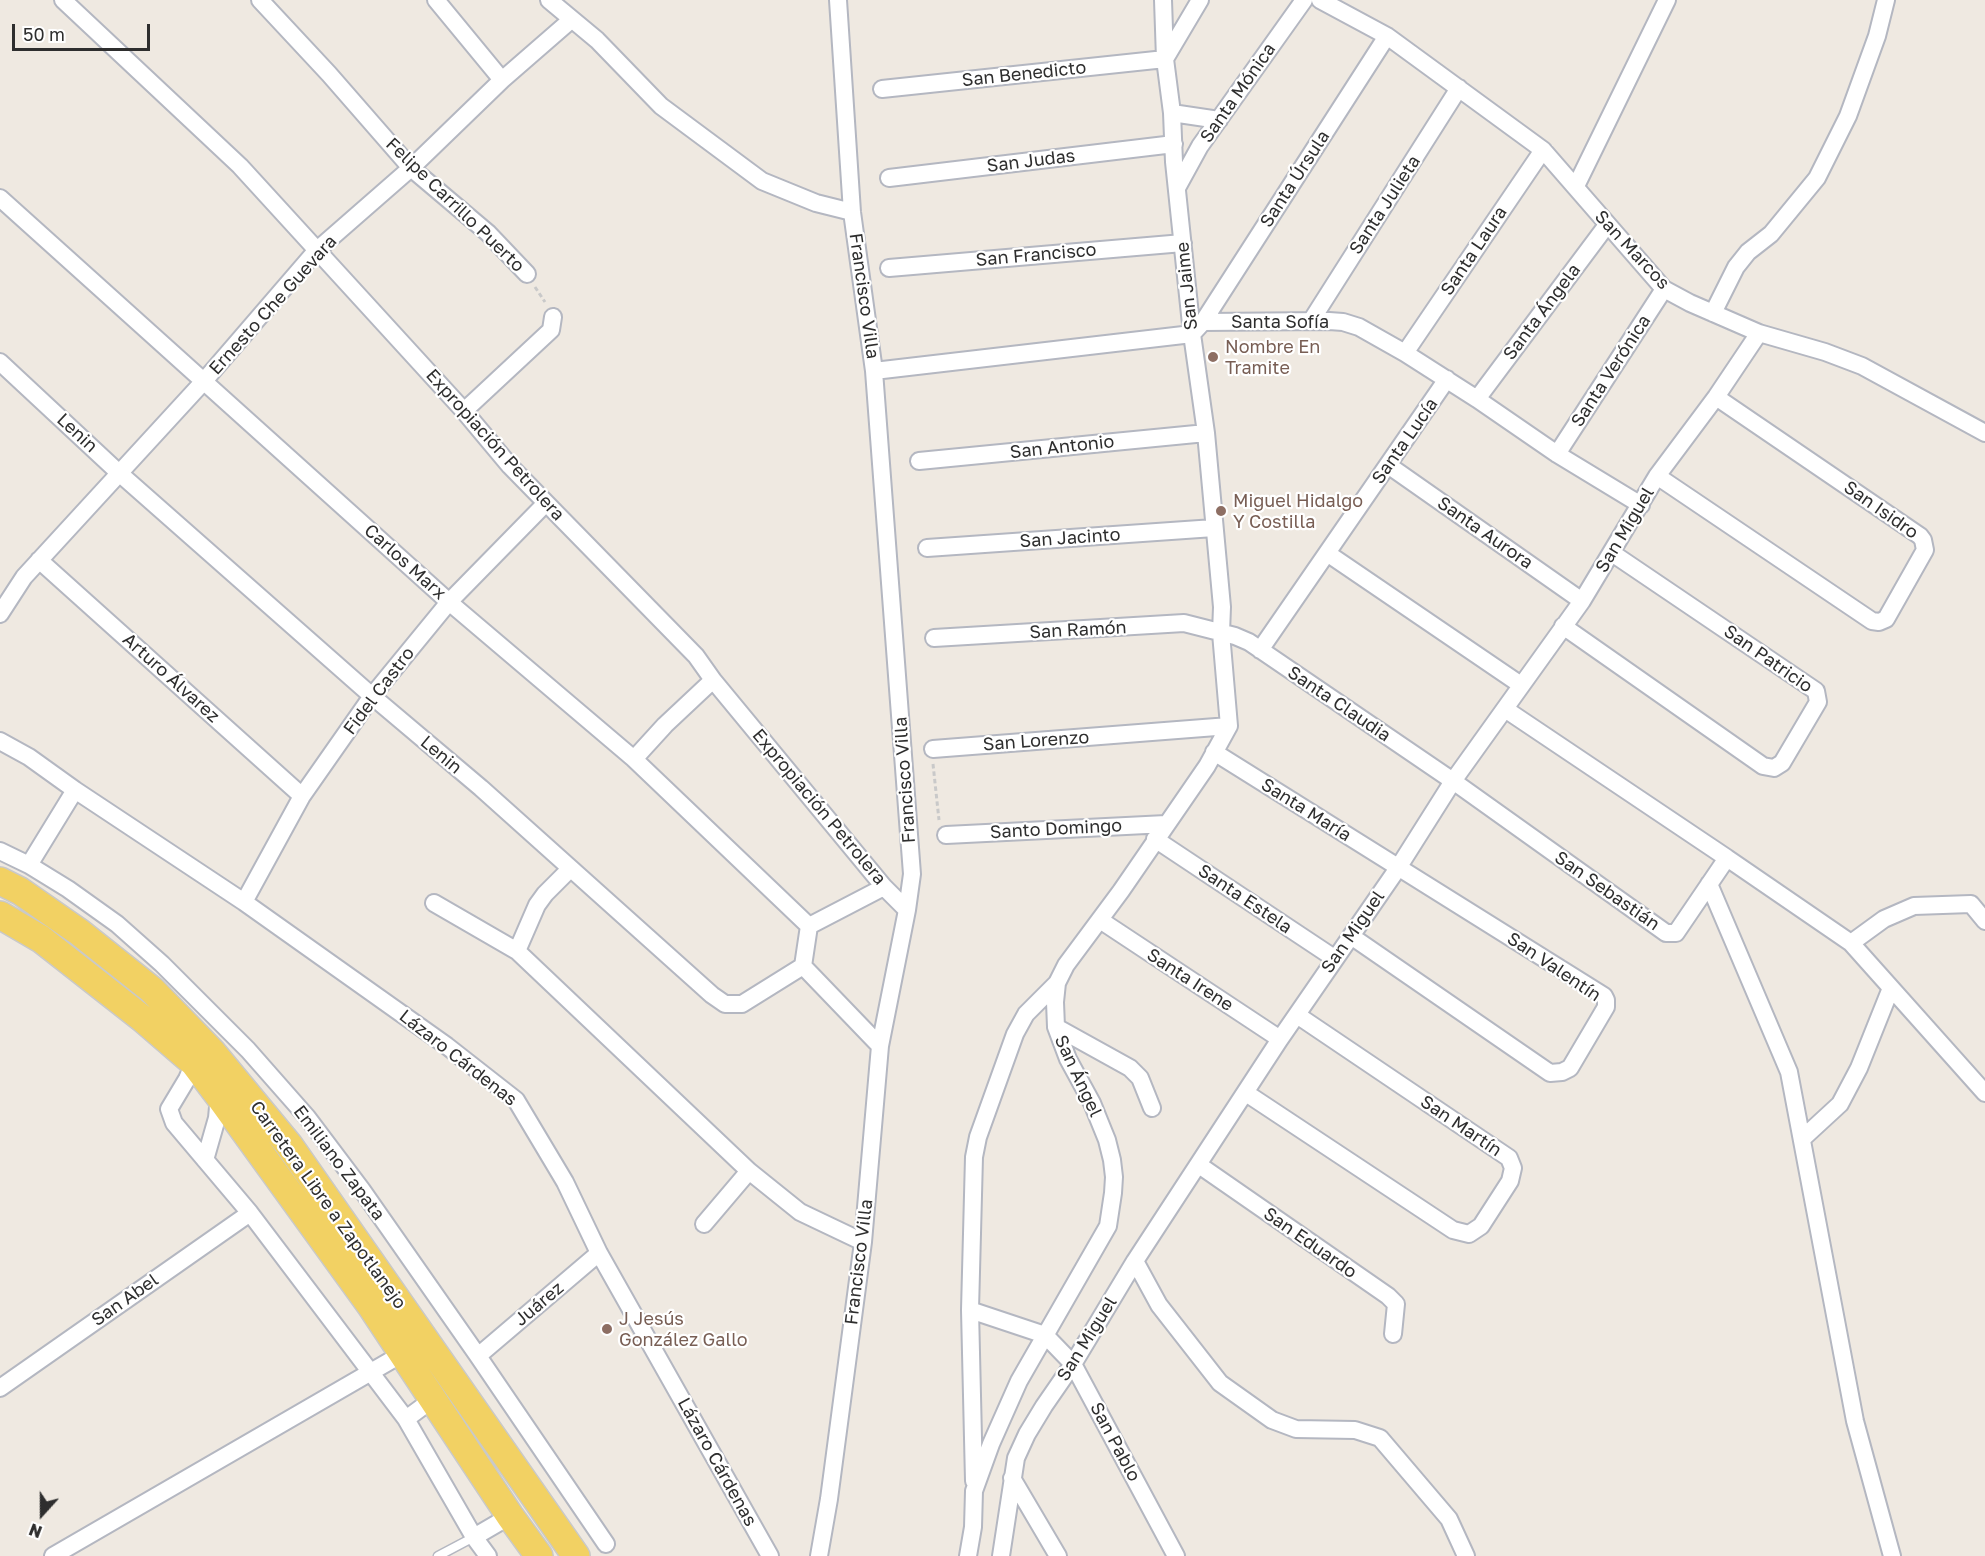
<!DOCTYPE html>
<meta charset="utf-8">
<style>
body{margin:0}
#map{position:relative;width:1985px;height:1556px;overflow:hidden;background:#efe9e1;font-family:"Golos Text",sans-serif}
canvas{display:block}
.north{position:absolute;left:12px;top:1484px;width:60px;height:60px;-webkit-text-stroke:4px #fff;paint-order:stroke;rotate:201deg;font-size:16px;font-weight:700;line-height:24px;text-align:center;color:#2e2e2e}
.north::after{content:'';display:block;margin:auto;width:21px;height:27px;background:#2e2e2e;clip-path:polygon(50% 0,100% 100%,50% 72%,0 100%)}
.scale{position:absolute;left:12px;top:24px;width:138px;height:27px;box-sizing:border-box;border:3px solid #2e2e2e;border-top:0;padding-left:8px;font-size:18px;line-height:21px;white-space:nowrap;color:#2e2e2e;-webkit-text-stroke:4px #fff;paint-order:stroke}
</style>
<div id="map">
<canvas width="1985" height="1556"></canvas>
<div class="north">N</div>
<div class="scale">50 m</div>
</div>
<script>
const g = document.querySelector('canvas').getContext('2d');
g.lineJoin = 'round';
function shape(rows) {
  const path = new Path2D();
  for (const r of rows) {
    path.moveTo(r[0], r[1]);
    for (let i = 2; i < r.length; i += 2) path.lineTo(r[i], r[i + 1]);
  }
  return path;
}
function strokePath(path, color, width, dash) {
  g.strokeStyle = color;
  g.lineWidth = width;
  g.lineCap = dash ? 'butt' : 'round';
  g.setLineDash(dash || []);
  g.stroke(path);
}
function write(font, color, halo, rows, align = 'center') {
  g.font = font + ' "Golos Text",sans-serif';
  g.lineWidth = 4.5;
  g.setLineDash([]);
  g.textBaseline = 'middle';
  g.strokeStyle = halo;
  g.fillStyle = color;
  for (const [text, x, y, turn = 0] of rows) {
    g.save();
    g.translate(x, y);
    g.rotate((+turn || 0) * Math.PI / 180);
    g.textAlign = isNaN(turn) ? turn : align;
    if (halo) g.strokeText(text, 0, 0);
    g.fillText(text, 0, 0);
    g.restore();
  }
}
const service = shape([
 [438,1556,474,1537]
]);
const minor = shape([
 [63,0,240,166,464,411,510,466,696,656,713,680,884,887,907,910],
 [260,0,329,74,411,168,488,233,527,274],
 [436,0,502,80],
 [549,0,597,40,661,106,762,181,816,203,852,212],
 [1320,0,1387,36,1543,150,1664,289,1690,303,1759,333,1825,352,1862,366,1985,433],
 [882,89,1165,59,1200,0],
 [1172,113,1219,120],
 [889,178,1174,144],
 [1576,186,1667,0],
 [1177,188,1200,146,1304,0],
 [0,198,449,602,634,759,809,926],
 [889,268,1183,243],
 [1713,313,1736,267,1748,252,1771,234,1817,178,1848,116,1877,36,1886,0],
 [1311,321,1459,88],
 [1203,322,1387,36],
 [1405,353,1543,150],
 [0,362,118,472,372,696,481,788,712,995,725,1004,742,1004,803,966,809,926,884,887],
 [874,371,1192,334,1203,322,1329,321,1343,322,1359,327,1405,353,1477,399,1557,454,1641,505],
 [1477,399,1607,225],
 [464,411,551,330,553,317],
 [1557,454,1664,289],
 [919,461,1206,433],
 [1388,465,1582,601],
 [1657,476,1872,621,1879,622,1886,619,1925,550,1923,540,1920,536,1716,397],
 [927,548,1214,528],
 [1327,553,1521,685],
 [39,560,302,796],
 [0,614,24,577,204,381,316,251,411,168,502,80,571,20],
 [1563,626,1763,766,1774,768,1782,763,1818,702,1816,691,1612,553],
 [934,638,1184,623,1235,636,1249,642,1453,781,1666,933,1676,933,1727,858,1505,709],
 [1260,650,1447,379],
 [0,741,29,757,75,790,244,902,447,1046,516,1100,565,1182,599,1253,770,1556],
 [933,749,1229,726],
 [1214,752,1604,996,1606,1000,1606,1007,1570,1068,1562,1072,1550,1073,1351,936],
 [634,759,665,725,713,680],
 [946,835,1166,824],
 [1155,839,1334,958],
 [0,851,29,865,68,889,117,924,162,964,248,1050,307,1117,362,1190,478,1356,606,1544],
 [1727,858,1851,943,1985,1093],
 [29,865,75,790],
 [1709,884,1789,1072,1855,1421,1892,1556],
 [244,902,302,796,372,696,449,602,546,503],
 [434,903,517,951,749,1171,800,1212,863,1242],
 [1100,920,1280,1039],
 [1851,943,1884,919,1914,906,1971,904,1985,921],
 [517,951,537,905,545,894,570,869],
 [803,966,880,1046],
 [1056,1027,1130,1068,1140,1078,1152,1108],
 [194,1063,187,1079,169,1109,174,1123,250,1213,406,1419,474,1537,488,1556],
 [1246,1093,1453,1230,1469,1234,1481,1226,1510,1181,1513,1168,1509,1158,1297,1015],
 [1802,1139,1840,1104,1859,1068,1891,988],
 [205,1160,217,1118,219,1096],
 [1199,1165,1388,1296,1396,1304,1393,1334],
 [704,1224,749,1171],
 [1135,1261,1159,1305,1220,1383,1272,1420,1296,1429,1355,1430,1380,1438,1449,1519,1466,1556],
 [970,1310,1045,1335,1073,1364,1176,1556],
 [478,1356,599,1253],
 [0,1388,250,1213],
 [406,1419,433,1399],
 [1012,1478,1058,1556],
 [974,1481,970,1310,974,1157,978,1137,1015,1034,1026,1014,1057,983],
 [474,1537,510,1516],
 [53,1556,402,1354],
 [819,1556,829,1499,863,1242,880,1046,907,910,912,874,874,371,852,212,838,0],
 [968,1556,973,1527,974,1491,991,1444,1019,1381,1108,1226,1113,1193,1114,1177,1112,1160,1107,1140,1092,1103,1068,1059,1056,1027,1055,1002,1057,983,1066,965,1121,891,1207,766,1229,726,1221,633,1222,607,1206,433,1192,334,1174,162,1172,113,1165,59,1163,0],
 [1001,1556,1016,1458,1027,1434,1044,1406,1073,1364,1135,1261,1280,1039,1398,868,1453,781,1582,601,1657,476,1716,397,1759,333]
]);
const primary = shape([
 [0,881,20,891,79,932,152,990,213,1053,289,1145,576,1556],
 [0,915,41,939,143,1019,194,1063,219,1096,371,1306,510,1516,539,1556]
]);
strokePath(service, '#b4b7c1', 11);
strokePath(minor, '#b4b7c1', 20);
strokePath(primary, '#c9c9c9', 30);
strokePath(shape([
 [535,287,545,302],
 [933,764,939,820]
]), '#c9c9c9', 3, [4.5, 3]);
strokePath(service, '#fff', 8);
strokePath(minor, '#fff', 16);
strokePath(primary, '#f2d163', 27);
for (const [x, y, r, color] of [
 [1213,357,6,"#8d6e63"],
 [1221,511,6,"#8d6e63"],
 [607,1329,6,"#8d6e63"]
]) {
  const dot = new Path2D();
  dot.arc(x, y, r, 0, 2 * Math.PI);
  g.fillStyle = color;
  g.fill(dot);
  strokePath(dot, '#fff', 2);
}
write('18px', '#2e2e2e', '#fff', [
 ["San Benedicto",1024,74,-6],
 ["Santa Mónica",1238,93,-55],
 ["San Judas",1031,161,-7],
 ["Santa Úrsula",1295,179,-57],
 ["Felipe Carrillo Puerto",455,205,44],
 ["Santa Julieta",1385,205,-57],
 ["San Marcos",1632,250,47],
 ["Santa Laura",1474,251,-56],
 ["San Francisco",1036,255,-5],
 ["San Jaime",1187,286,-96],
 ["Francisco Villa",864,296,82],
 ["Ernesto Che Guevara",273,305,-48],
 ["Santa Ángela",1542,312,-53],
 ["Santa Sofía",1280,322],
 ["Santa Verónica",1611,371,-57],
 ["Lenin",77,433,43],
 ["Santa Lucía",1405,441,-55],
 ["Expropiación Petrolera",495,445,48],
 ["San Antonio",1062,447,-6],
 ["San Isidro",1881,510,35],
 ["San Miguel",1625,530,-59],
 ["Santa Aurora",1485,533,35],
 ["San Jacinto",1070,538,-4],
 ["Carlos Marx",405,562,42],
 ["San Ramón",1078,630,-3],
 ["San Patricio",1768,659,35],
 ["Arturo Álvarez",171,678,42],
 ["Fidel Castro",379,691,-53],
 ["Santa Claudia",1339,704,34],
 ["San Lorenzo",1036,741,-4],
 ["Lenin",441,755,40],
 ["Francisco Villa",905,780,-94],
 ["Expropiación Petrolera",819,807,50],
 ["Santa María",1306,810,32],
 ["Santo Domingo",1056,829,-3],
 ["San Sebastián",1607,891,35],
 ["Santa Estela",1245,899,34],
 ["San Miguel",1353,932,-55],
 ["San Valentín",1554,967,34],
 ["Santa Irene",1190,980,33],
 ["Lázaro Cárdenas",458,1058,38],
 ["San Ángel",1078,1076,65],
 ["San Martín",1461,1126,34],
 ["Emiliano Zapata",339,1163,53],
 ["Carretera Libre a Zapotlanejo",328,1205,54],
 ["San Eduardo",1310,1243,35],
 ["Francisco Villa",859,1262,-83],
 ["San Abel",125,1300,-35],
 ["Juárez",539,1304,-40],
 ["San Miguel",1087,1339,-58],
 ["San Pablo",1115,1442,62],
 ["Lázaro Cárdenas",717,1462,61]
]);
write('18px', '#785e54', '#fff', [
 ["Nombre En",1225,347],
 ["Tramite",1225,368],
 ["Miguel Hidalgo",1233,501],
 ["Y Costilla",1233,522],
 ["J Jesús",619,1319],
 ["González Gallo",619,1340]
], 'left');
</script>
